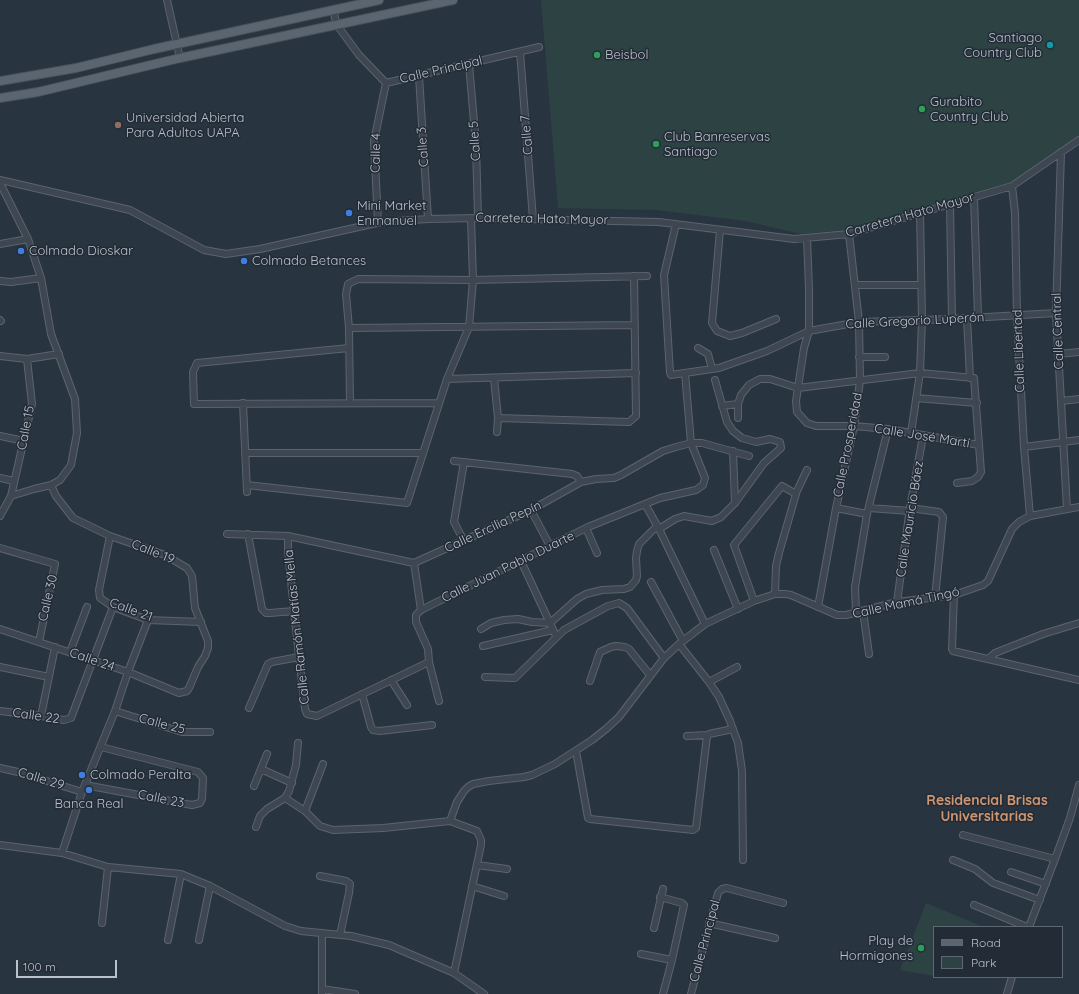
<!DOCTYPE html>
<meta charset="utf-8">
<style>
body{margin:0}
#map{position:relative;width:1079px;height:994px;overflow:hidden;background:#293441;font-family:Quicksand,sans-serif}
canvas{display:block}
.legend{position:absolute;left:933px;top:926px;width:130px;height:52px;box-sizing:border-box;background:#222b36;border:1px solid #5f6772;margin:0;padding:5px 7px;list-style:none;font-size:12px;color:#bac1cb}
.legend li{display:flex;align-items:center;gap:8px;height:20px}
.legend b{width:20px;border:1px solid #5f6772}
.scale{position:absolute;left:16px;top:960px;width:101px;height:18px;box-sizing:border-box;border:2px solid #bac1cb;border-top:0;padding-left:5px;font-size:12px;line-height:14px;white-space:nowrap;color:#bac1cb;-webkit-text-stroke:3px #222b36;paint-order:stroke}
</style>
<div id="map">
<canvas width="1079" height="994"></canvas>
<ul class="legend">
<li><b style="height:5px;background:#5b6570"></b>Road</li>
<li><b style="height:11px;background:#2c4243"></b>Park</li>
</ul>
<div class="scale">100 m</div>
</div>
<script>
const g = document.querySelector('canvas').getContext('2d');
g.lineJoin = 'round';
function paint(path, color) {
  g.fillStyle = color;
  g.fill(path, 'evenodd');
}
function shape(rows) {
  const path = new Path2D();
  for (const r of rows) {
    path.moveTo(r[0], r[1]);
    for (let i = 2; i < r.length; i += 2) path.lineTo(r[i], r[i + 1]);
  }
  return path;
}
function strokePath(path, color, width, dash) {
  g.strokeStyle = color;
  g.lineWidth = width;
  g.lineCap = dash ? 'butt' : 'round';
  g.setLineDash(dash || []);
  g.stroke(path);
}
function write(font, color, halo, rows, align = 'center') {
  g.font = font + ' Quicksand,sans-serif';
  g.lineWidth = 3;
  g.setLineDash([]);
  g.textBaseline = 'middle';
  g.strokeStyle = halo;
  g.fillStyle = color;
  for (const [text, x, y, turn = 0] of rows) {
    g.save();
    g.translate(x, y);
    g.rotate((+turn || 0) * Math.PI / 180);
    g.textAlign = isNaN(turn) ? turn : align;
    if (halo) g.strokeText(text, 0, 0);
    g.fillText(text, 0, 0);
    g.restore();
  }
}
paint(shape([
 [541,0,1079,0,1079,137,1009,184,846,230,801,234,745,221,656,210,558,208],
 [926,903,979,925,979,927,934,927,934,976,900,970]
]), '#2c4243');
const minor = shape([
 [167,0,180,58],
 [333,10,337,25,359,55,386,83],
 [520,52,533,219],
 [469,64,476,145,478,218],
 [419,76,428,219],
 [386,83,539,47],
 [1061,152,1056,313,1067,509],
 [0,180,130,210,204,250,226,254,260,249,381,222,428,219,478,218,659,222,794,239,849,234,1012,186,1079,140],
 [0,183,28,239,41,278,51,334,75,399,77,433,71,465,60,480,51,485,34,489,11,496],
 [1012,186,1015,213,1017,315,1024,447,1030,516],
 [974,197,978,317],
 [950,204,952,319],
 [378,223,374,141,386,83],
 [676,224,664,275,670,373,671,375,719,368,767,351,809,331,859,322,952,319,1056,313],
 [720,230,712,323,717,331,730,336,742,333,776,319],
 [807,238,809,289,809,331,804,348,796,401,797,412,807,423,816,426,854,426,888,429,979,445],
 [0,244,28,239],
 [0,281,11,282,41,278],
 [855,285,921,285],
 [967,318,970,378],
 [0,320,1,321],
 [349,328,635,325],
 [349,348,197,363,193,372,194,404,439,403],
 [698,348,708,354,712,369],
 [1059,354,1079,352],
 [0,356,27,359,59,354],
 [859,357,885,357],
 [494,378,498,418,497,432],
 [447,379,636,373],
 [916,398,977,403],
 [1062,401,1079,399],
 [243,403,247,492],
 [350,403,349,328,346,294,348,284,358,279,473,280,471,218],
 [722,406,738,404],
 [498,418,629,422,636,416,634,276],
 [738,418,738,404,741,395,749,385,760,379,770,379,798,388,920,373,974,378,981,472,978,477,972,481,957,483],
 [911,433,920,373,922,320,920,212],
 [0,436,24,441],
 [1024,447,1079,440],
 [733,451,735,503],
 [245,453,423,453],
 [454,461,572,474,577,476,581,482],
 [0,478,14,481],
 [247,485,407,503,447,379,469,327,473,280,647,276],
 [796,493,807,470],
 [645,504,659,529,705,624],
 [836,508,867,514],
 [869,508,910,511],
 [910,508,939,512,943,517,935,598],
 [531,510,550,546],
 [0,516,11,496,32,404,27,359],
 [586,528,597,553],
 [659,529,675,519,684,516,712,521,721,517,735,503,764,463,781,448,780,442,770,439,756,442,742,438,733,431,727,422,715,380],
 [227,534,288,536,414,563,531,510,581,482,596,479,614,478,621,475,663,451,676,447,691,443,702,443,749,456],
 [248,534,262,609,266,613,270,613,294,611],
 [110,536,99,590,100,598,103,600,113,607,148,620,201,622],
 [288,536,288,550,294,611,305,709,307,714,317,716,429,662,428,649,416,622,416,615,421,610,588,527,660,498,696,490,703,485,705,478,691,443,685,373],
 [464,541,454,522,464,462],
 [0,548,55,564,39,642],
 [714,550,738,609],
 [521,561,556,636],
 [414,563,421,610],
 [651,582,683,641],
 [954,595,952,649,953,651,1079,680],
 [754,601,734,545,782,486,796,494,779,553,776,566,775,594],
 [897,602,910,508,923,436],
 [818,607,836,508,854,426,860,381,859,322,849,234],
 [863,611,869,654],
 [856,614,855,587,867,514,888,429],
 [0,629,128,672,179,693,187,691,189,688,198,667,205,656,208,648,208,641,195,608,192,576,187,568,165,555,110,536,73,518,56,496,51,485],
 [481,629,491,623,504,620,518,619,532,622,550,623,577,599,586,594,602,590,624,589,630,587,636,580,637,576,636,558,637,551,639,544,657,526],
 [679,644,709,682,719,697,730,721,738,743,742,771,743,860],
 [483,646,553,630],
 [70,652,87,607],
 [988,659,995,653,1043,634,1079,623],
 [429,662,439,701],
 [0,667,49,677],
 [485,677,515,678,564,630,608,606,619,603,627,608,664,658],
 [391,680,407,705],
 [590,681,600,652,611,647,616,646,625,647,629,649,650,675],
 [709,682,737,667],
 [362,694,371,727,373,730,380,731,432,725],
 [249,708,268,664,272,662,299,657],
 [0,711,41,716,64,720,71,718,113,607],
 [115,711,182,732,210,732],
 [41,716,55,647],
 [687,736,708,735],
 [576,751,588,818,590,819,693,830,696,828,707,736,709,734,733,729],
 [0,768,18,772,82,792],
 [261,769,292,783],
 [85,785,192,805,200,803,202,799,203,778,198,772,101,747],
 [254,786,267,754],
 [285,798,305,811,320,826,333,830,383,828,450,821,477,831,481,840,481,845,454,973],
 [305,811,323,764],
 [450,821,457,802,464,791,468,787,473,784,489,781,524,777,532,775,555,764,592,740,606,729,619,717,664,658,679,644,705,624,754,601,775,594,785,594,791,595,837,615,846,615,897,602,954,595,983,585,988,581,1012,529,1019,522,1030,516,1079,507],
 [256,827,260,816,267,809,285,798,289,791,296,765,298,743],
 [963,835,1055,859],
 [0,845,62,853,108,867,181,874,210,886,285,926,301,931,351,936,389,945,454,973,484,994],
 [62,853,82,792,115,711,128,672,148,620],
 [953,860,975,869,993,883,1040,900],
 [477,865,507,869],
 [1011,872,1046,884],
 [320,876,346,881,350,884,349,893,340,935],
 [472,886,504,896],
 [660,897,682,903,684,905,672,960,663,994],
 [974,905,1027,927],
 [102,923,108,867],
 [709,923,775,938],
 [1029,927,1055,859,1070,818,1079,785],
 [654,928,663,889],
 [168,940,181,874],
 [199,940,210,886],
 [641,954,672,960],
 [322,989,355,994],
 [322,994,322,933],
 [691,994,718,893,722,889,727,888,783,903],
 [1007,994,1012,977]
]);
const major = shape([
 [0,81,76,68,154,49,379,0],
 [0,98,38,92,180,58,453,0]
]);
strokePath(minor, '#5b646e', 8);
strokePath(major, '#474f5a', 10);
strokePath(minor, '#3d4651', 6);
strokePath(major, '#5b6570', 8);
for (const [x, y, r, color] of [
 [1050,45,4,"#0f9aa8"],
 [597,55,4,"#2e9e5b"],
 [922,109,4,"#2e9e5b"],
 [118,125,4,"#8d6e63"],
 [656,144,4,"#2e9e5b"],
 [349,213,4,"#3f7fe0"],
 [21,251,4,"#3f7fe0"],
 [244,261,4,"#3f7fe0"],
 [82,775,4,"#3f7fe0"],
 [89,790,4,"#3f7fe0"],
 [921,948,4,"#2e9e5b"]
]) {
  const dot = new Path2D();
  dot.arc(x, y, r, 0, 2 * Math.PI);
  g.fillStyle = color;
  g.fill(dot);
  strokePath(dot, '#222b36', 1.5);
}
write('13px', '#bac1cb', '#222b36', [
 ["Santiago",1042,38,"right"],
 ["Country Club",1042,53,"right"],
 ["Beisbol",605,55],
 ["Gurabito",930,102],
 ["Country Club",930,117],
 ["Universidad Abierta",126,118],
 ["Para Adultos UAPA",126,133],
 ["Club Banreservas",664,137],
 ["Santiago",664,152],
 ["Mini Market",357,206],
 ["Enmanuel",357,221],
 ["Colmado Dioskar",29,251],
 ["Colmado Betances",252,261],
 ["Colmado Peralta",90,775],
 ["Banca Real",89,804,"center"],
 ["Play de",913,941,"right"],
 ["Hormigones",913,956,"right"]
], 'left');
write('13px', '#bac1cb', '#222b36', [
 ["Calle Principal",441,70,-13],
 ["Calle 7",527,135,-95],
 ["Calle 5",475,141,-94],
 ["Calle 3",423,147,-94],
 ["Calle 4",376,153,-89],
 ["Carretera Hato Mayor",910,215,-16],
 ["Carretera Hato Mayor",542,219,1],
 ["Calle Gregorio Luperón",915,321,-3],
 ["Calle Central",1058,331,-92],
 ["Calle Libertad",1019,351,-92],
 ["Calle 15",26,428,-79],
 ["Calle José Martí",922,436,9],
 ["Calle Prosperidad",848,445,-79],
 ["Calle Mauricio Báez",910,519,-81],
 ["Calle Ercilia Pepín",493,527,-25],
 ["Calle 19",153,552,22],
 ["Calle Juan Pablo Duarte",508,567,-26],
 ["Calle 30",48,598,-77],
 ["Calle Mamá Tingó",906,603,-12],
 ["Calle 21",131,610,20],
 ["Calle Ramón Matías Mella",297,627,-96],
 ["Calle 24",92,660,19],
 ["Calle 22",36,716,8],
 ["Calle 25",162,724,15],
 ["Calle 29",41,779,17],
 ["Calle 23",161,799,11],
 ["Calle Principal",705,941,-75]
]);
write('bold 14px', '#ce9671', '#222b36', [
 ["Residencial Brisas",987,801],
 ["Universitarias",987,817]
]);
</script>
